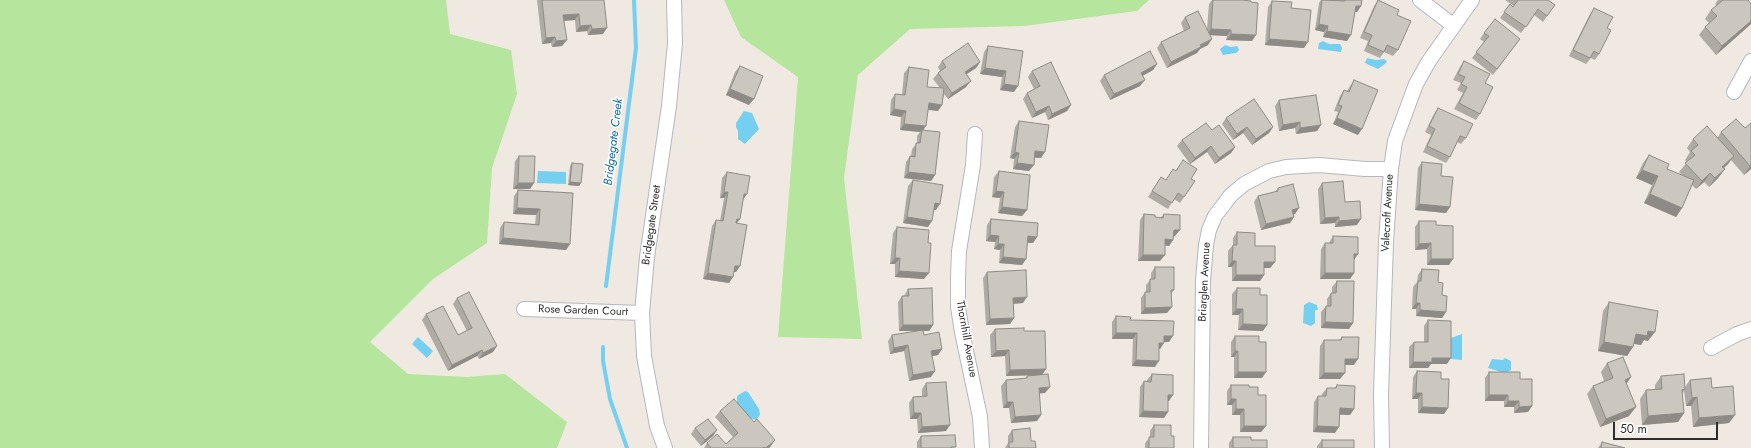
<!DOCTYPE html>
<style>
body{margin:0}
#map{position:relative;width:1751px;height:448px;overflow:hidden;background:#efe9e1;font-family:Jost,sans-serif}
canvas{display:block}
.scale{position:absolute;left:1613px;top:422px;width:105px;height:18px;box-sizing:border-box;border:2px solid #2e2e2e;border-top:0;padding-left:5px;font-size:12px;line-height:14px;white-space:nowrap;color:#2e2e2e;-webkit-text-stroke:3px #fff;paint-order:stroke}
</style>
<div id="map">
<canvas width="1751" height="448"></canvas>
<div class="scale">50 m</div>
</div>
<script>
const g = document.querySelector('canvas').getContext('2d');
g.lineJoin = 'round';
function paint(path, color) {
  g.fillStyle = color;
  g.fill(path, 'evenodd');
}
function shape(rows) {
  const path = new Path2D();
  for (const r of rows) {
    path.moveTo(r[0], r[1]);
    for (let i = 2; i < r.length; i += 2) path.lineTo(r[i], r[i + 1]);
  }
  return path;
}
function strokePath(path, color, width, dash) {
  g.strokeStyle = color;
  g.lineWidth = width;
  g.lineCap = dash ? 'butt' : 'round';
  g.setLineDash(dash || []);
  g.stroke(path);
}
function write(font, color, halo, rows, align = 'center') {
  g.font = font + ' Jost,sans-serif';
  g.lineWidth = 3;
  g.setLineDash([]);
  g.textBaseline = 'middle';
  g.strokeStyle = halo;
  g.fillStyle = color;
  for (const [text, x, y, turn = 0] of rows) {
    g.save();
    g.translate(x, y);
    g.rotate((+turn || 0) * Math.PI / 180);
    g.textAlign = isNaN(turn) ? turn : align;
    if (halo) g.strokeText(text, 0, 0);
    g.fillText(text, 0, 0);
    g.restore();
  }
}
paint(shape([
 [0,0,446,0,450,34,511,50,517,94,492,168,487,243,433,279,370,342,408,374,467,377,505,374,567,422,557,448,0,448],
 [724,0,1149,0,1137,11,1024,26,910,29,858,75,844,178,862,339,778,337,798,77,741,37]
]), '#b6e59e');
paint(shape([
 [1323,41,1329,44,1340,44,1342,48,1341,52,1318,49,1319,43],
 [1225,45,1231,47,1237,46,1239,50,1236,53,1223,55,1220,49],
 [1367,58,1376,60,1384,59,1387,61,1386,63,1378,69,1365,63],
 [744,111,752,113,759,129,745,144,738,139,738,131,736,127,736,123],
 [538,171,566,172,566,184,537,183],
 [1309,302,1317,305,1318,310,1315,310,1315,323,1311,326,1303,323,1304,305],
 [1462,334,1462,360,1451,359,1451,338],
 [418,337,433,351,427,358,412,344],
 [1505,358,1511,361,1511,370,1505,373,1488,368,1492,359,1503,360],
 [745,391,748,392,759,409,760,415,756,420,750,418,737,405,737,396]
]), '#75cff0');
strokePath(shape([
 [606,286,636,48,634,0],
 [603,347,603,361,610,399,627,448]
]), '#75cff0', 4);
const minor = shape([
 [1420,0,1454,26],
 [1734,92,1751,61],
 [975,134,973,165,959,251,958,278,958,307,962,332,980,417,982,448],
 [524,309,642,313],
 [1711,348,1737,334,1751,329],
 [665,448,657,426,644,356,642,313,647,257,669,106,675,43,674,0],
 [1201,448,1203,281,1206,245,1209,230,1215,216,1231,195,1244,184,1269,171,1286,167,1319,165,1365,169,1391,169],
 [1382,448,1381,394,1386,242,1391,169,1395,141,1416,84,1429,61,1472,0]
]);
strokePath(minor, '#b4b7c1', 16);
strokePath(minor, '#fff', 14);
paint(shape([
 [537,0,604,0,603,34,588,35,587,31,576,32,575,20,564,21,562,46,552,47,551,43,542,44],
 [1212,0,1242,0,1252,41,1226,40,1227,36,1210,35,1208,45,1200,49,1197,53,1167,68,1157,48,1161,42,1184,31,1181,23,1185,17,1207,29,1209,4],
 [1321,0,1362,0,1361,6,1357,12,1355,12,1347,41,1323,37,1324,32,1315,30,1319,3],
 [1378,0,1397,15,1398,50,1393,56,1384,52,1380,58,1364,51,1368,41,1360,38,1374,6],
 [1505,0,1548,0,1555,5,1543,22,1534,15,1521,33,1500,18,1510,4,1513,7,1514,6],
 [1718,0,1748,0,1751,24,1716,55,1699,35,1705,27,1709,23,1705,19,1711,10,1717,6,1715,4],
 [1272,1,1291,8,1304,48,1265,45,1268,7],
 [1594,8,1607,28,1599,54,1595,60,1591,58,1586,64,1569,56,1590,14],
 [1484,33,1520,39,1493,75,1472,58,1484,42,1480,39],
 [988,46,1023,51,1014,92,1000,90,1002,77,980,74,984,52],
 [942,61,980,62,976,68,966,74,966,87,948,99,944,94,942,105,938,111,928,110,923,130,935,175,931,181,904,178,906,162,910,156,911,156,912,149,917,143,917,136,920,132,900,130,901,117,890,115,891,100,895,94,902,95,904,73,909,67,927,87,940,88,933,79,938,73,940,71,938,67],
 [1464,61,1485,83,1480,114,1476,120,1454,109,1463,93,1457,90,1461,83,1453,80,1460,67],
 [1157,64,1153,70,1142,76,1140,86,1110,100,1100,81,1104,75],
 [740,66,749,105,726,95,735,72],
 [1032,71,1071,105,1067,111,1048,120,1045,112,1032,118,1023,99,1027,93,1034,89,1028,77],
 [1354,80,1358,135,1333,124,1338,112,1334,111,1340,96,1344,90,1347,91,1350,86],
 [1279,100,1321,125,1317,131,1296,134,1295,128,1279,131,1275,106],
 [1438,108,1466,138,1461,144,1457,142,1450,157,1446,163,1423,152,1431,135,1425,132,1434,114],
 [1226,118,1273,127,1269,133,1252,145,1243,133,1233,140,1222,124],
 [1019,121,1041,158,1035,158,1029,171,1013,169,1014,159,1010,158,1015,127],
 [1745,128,1751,169,1744,175,1731,160,1728,164,1724,168,1725,169,1718,178,1709,187,1704,182,1696,189,1692,185,1682,208,1676,217,1644,203,1652,185,1636,178,1643,163,1649,155,1667,169,1683,176,1679,172,1687,162,1685,160,1690,152,1687,148,1693,139,1718,137,1721,132],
 [1212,130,1235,147,1231,153,1215,164,1207,152,1190,164,1177,146,1182,140],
 [519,156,534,183,530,189,513,189,515,161],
 [1422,162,1441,176,1450,207,1446,213,1415,210,1418,168],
 [572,163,581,183,579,186,568,185,570,166],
 [999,171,1027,210,1022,216,998,213,1000,198,992,197,994,177],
 [1175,171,1195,181,1180,203,1174,199,1168,209,1148,197,1161,177,1165,180],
 [727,172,743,200,740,219,737,223,740,266,736,272,734,272,733,277,729,283,703,279,712,226,716,220,720,221,724,198,720,198,722,178],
 [913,180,936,210,934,210,928,227,903,223,908,186],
 [1322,183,1345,202,1357,225,1335,227,1335,223,1320,224,1318,189],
 [1278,188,1299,208,1295,214,1294,214,1294,217,1290,223,1261,230,1254,202,1258,196,1275,192],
 [518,190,573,193,570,244,566,250,499,244,500,228,504,222,535,224,536,215,513,214,514,196],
 [1144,214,1155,217,1161,217,1164,214,1175,236,1173,236,1173,240,1169,246,1165,245,1160,261,1138,261,1140,220],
 [991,219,1037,237,1033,243,1027,243,1026,259,1022,265,999,263,1000,250,994,249,995,242,986,241,987,225],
 [1419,221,1436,225,1449,265,1427,265,1427,249,1415,250,1415,227],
 [897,227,924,279,895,277,895,264,890,264,893,233],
 [1237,232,1255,246,1275,262,1270,268,1264,268,1264,275,1260,281,1232,281,1232,267,1228,267,1228,251,1233,245,1233,238],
 [1333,236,1358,254,1354,259,1354,273,1350,279,1320,279,1321,249,1325,243,1329,243],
 [1155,267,1174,290,1171,294,1167,313,1141,314,1141,298,1145,292,1146,292,1146,285,1151,279,1151,273],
 [1422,269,1438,282,1446,312,1442,318,1416,316,1416,309,1412,309,1413,287,1417,282,1418,275],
 [987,272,1023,303,1013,304,1014,318,1010,324,986,325,983,278],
 [1337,281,1353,323,1349,329,1321,328,1321,312,1326,306,1327,306,1327,299,1331,293,1332,293,1332,287],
 [1237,288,1260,295,1263,331,1238,330,1239,315,1232,315,1232,294],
 [908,289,933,325,929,331,923,331,924,335,942,349,938,355,932,356,931,377,909,381,904,351,890,354,888,341,892,335,919,331,899,331,898,302,902,296,904,296],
 [457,298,493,352,479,359,477,356,448,371,422,320,426,314,458,335,467,331,453,304],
 [1609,302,1648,341,1644,340,1641,345,1634,344,1627,356,1598,351,1603,311],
 [1116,316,1130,320,1169,342,1164,342,1160,349,1159,349,1155,367,1132,366,1133,339,1112,339,1112,322],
 [1428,320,1447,364,1431,364,1428,368,1409,368,1409,347,1414,342,1424,342,1424,326],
 [995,329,1024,331,1046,369,1042,374,1045,393,1039,393,1041,415,1037,421,1011,423,1009,408,1003,408,1001,386,1006,380,1025,379,1027,376,1032,375,1006,376,1005,356,991,357,990,335],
 [1235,336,1259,342,1266,372,1262,378,1234,378,1234,357,1231,357,1231,342],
 [1342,337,1354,365,1345,365,1340,379,1319,379,1320,346,1324,340,1339,340],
 [1607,363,1631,377,1626,384,1629,416,1600,427,1587,394,1593,386,1604,381,1601,372],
 [1417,371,1441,379,1448,408,1444,414,1418,413,1418,399,1412,399,1413,377],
 [1489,372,1520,379,1532,406,1528,412,1514,413,1514,407,1504,407,1504,401,1485,401,1485,378],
 [1152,374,1169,401,1168,401,1168,412,1164,418,1139,417,1140,387,1144,381,1147,382,1147,380],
 [1661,376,1685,387,1690,380,1712,388,1735,415,1729,423,1693,427,1691,406,1686,406,1684,391,1682,394,1684,413,1678,422,1642,425,1640,399,1646,390,1655,389,1655,385],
 [926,383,946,431,918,433,917,419,910,419,909,403,913,397,922,396,922,389],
 [1231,385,1249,387,1258,395,1266,426,1261,432,1240,432,1240,415,1232,415,1232,405,1227,405,1227,391],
 [1337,385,1354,409,1350,415,1340,415,1335,433,1313,432,1314,402,1318,396,1322,396,1322,394,1327,388,1335,388],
 [720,411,771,446,769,448,704,448,707,443,726,444,733,437,715,417],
 [1154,425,1171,436,1174,448,1145,448,1145,443,1150,437,1150,431],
 [695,428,713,436,701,446,691,434],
 [1012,430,1031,441,1036,448,1005,448,1008,443,1008,436],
 [921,436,955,448,917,448,917,442],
 [1233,437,1251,440,1267,448,1229,448,1229,443],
 [1322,440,1354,448,1317,448,1317,446],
 [1602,442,1625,448,1598,448]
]), '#afaba4');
paint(shape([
 [1356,6,1361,6,1357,12,1352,12],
 [579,14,575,20,559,21,563,15],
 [1751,21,1751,24,1716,55,1722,46],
 [1319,24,1328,26,1324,32,1315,30],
 [591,25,587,31,576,32,580,26],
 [607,28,603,34,588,35,592,29],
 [1211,29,1231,30,1227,36,1207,35],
 [1327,31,1351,35,1347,41,1323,37],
 [1231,34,1256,35,1252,41,1226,40],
 [555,37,551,43,542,44,546,38],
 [1212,39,1208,45,1200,49,1197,53,1167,68,1171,62,1200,45],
 [1269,39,1308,42,1304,48,1265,45],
 [567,40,562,46,552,47,556,41],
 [980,62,976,68,961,78,965,72],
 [1157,64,1153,70,1137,79,1141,73],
 [985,68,1006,71,1002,77,980,74],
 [1145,80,1140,86,1110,100,1114,94],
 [971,81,966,87,948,99,952,93],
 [1004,84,1018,86,1014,92,1000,90],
 [730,89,754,99,749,105,726,95],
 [929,103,942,105,938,111,925,109],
 [1071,105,1067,111,1048,120,1052,114],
 [1049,106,1045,112,1032,118,1036,112],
 [894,109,906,111,901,117,890,115],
 [1337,118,1362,129,1358,135,1333,124],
 [1300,122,1295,128,1279,131,1283,125],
 [904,124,926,126,922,132,922,130,920,132,900,130],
 [1321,125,1317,131,1296,134,1300,128],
 [1247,127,1243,133,1233,140,1237,134],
 [1273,127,1269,133,1252,145,1256,139],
 [1211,146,1207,152,1190,164,1195,158],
 [1235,147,1231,153,1215,164,1219,158],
 [1035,151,1045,152,1041,158,1031,157],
 [1015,152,1019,153,1014,159,1010,158],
 [1734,156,1728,164,1716,175,1722,167],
 [1017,163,1034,165,1029,171,1013,169],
 [1751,165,1751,169,1744,175,1750,166],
 [1725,169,1718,178,1709,187,1715,178],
 [1642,170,1658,176,1652,185,1636,178],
 [908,172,935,175,931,181,904,178],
 [1710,173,1704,182,1696,189,1702,181],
 [570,182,581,183,579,186,568,185],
 [518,183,534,183,530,189,513,189],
 [996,191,1004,192,1000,198,992,197],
 [724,192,728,192,724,198,720,198],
 [744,194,747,194,743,200],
 [1650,194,1682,208,1676,217,1644,203],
 [935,203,940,204,936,210,930,209],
 [1419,204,1450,207,1446,213,1415,210],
 [1002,207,1027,210,1022,216,998,213],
 [517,208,540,209,536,215,513,214],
 [1299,208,1295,214,1288,216,1292,210],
 [907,217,932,221,928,227,903,223],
 [1294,217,1290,223,1261,230,1266,224],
 [1339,217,1335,223,1320,224,1325,218],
 [737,219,740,219,735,225],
 [1361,219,1357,225,1335,227,1339,221],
 [1174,230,1180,230,1175,236,1169,236],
 [990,235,999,236,995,242,986,241],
 [1028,236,1037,237,1033,243,1023,242],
 [503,238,570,244,566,250,499,244],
 [1165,239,1173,240,1169,246,1161,245],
 [1431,243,1427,249,1415,250,1419,244],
 [998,244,1004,244,1000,250,994,249],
 [1354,254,1358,254,1354,260],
 [1143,255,1165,255,1160,261,1138,261],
 [1003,257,1026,259,1022,265,999,263],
 [895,258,900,258,895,264,890,264],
 [1431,259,1453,259,1449,265,1427,265],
 [1232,261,1236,261,1232,267,1228,267],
 [1264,262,1275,262,1270,268,1260,268],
 [735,266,740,266,736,272,731,272],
 [899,271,929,273,924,279,895,277],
 [708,273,733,277,729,283,703,279],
 [1325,273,1354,273,1350,279,1320,279],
 [1236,275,1264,275,1260,281,1232,281],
 [1027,297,1023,303,1008,304,1013,298],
 [1416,303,1420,303,1416,309,1412,309],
 [1172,307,1167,313,1141,314,1145,308],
 [1236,309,1243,309,1239,315,1232,315],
 [1420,310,1446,312,1442,318,1416,316],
 [1014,318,1010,324,986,325,990,319],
 [1325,322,1353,323,1349,329,1321,328],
 [1243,324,1267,325,1263,331,1238,330],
 [903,325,933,325,929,331,899,331],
 [1648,331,1655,332,1648,341,1644,340,1641,345,1630,343,1636,334],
 [1116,333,1137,333,1133,339,1112,339],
 [1164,336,1173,336,1169,342,1160,342],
 [1604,342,1633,347,1627,356,1598,351],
 [1159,343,1164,343,1160,349,1155,349],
 [908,345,904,351,890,354,894,348],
 [497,346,493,352,479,359,483,353],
 [942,349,938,355,927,357,931,351],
 [482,350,477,356,448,371,452,365],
 [1009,350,1005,356,991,357,996,351],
 [1235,351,1238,351,1234,357,1231,357],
 [1432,358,1451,358,1447,364,1431,364,1428,368,1409,368,1413,362],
 [1345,359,1358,359,1354,365,1341,365],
 [1136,360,1159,361,1155,367,1132,366],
 [1046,369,1042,375,1006,376,1010,370],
 [935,371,931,377,909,381,913,375],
 [1238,372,1266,372,1262,378,1234,378],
 [1324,373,1345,373,1340,379,1319,379],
 [1631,377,1625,386,1625,380],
 [1050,387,1045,393,1035,394,1039,388],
 [1416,393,1422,393,1418,399,1412,399],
 [1168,395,1173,395,1169,401,1164,401],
 [1489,395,1508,395,1504,401,1485,401],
 [1697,397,1691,406,1686,406,1692,398],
 [1231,399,1236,399,1232,405,1227,405],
 [1508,401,1519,401,1514,407,1504,407],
 [1007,402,1013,402,1009,408,1003,408],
 [1532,406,1528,412,1514,413,1519,407],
 [1422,407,1448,408,1444,414,1418,413],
 [1636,407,1629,416,1600,427,1606,419],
 [1340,408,1354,409,1350,415,1336,414],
 [1236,409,1244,409,1240,415,1232,415],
 [1143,411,1168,412,1164,418,1139,417],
 [914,413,921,413,917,419,910,419],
 [1684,413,1678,422,1642,425,1648,416],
 [1041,415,1037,421,1011,423,1015,417],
 [1735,415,1729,423,1693,427,1699,418],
 [950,425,946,431,918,433,922,427],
 [1244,426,1266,426,1261,432,1240,432],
 [1317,426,1339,427,1335,433,1313,432],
 [717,430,713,436,701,446,705,440],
 [775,440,771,446,769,448,766,448]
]), '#8e8b86');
const building = shape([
 [542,0,604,0,607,28,592,29,591,25,580,26,579,14,563,15,567,40,556,41,555,37,546,38,542,0],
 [1213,0,1242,0,1251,1,1251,2,1258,3,1256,35,1231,34,1231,30,1211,29,1213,0],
 [1322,0,1345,1,1345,0,1362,0,1361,6,1356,6,1351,35,1327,31,1328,26,1319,24,1322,0],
 [1378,0,1399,10,1397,15,1411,21,1398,50,1387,45,1384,52,1368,45,1372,35,1364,32,1378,0],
 [1518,0,1548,0,1555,5,1547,16,1538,9,1526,27,1504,12,1510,4,1513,7,1518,0],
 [1723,0,1748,0,1751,4,1751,21,1722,46,1705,27,1717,16,1711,10,1723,0],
 [1272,1,1292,2,1291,8,1311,10,1308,42,1269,39,1272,1],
 [1594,8,1613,17,1607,28,1611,30,1599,54,1594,51,1590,58,1573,50,1594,8],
 [1198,11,1212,39,1200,45,1201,47,1171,62,1161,42,1190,28,1185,17,1198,11],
 [1495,19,1520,39,1497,69,1476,52,1489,36,1484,33,1495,19],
 [968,43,980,62,965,72,971,81,952,93,938,73,946,67,942,61,968,43],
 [988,46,1023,51,1018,86,1004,84,1006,71,985,68,988,46],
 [1150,51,1157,64,1141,73,1145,80,1114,94,1104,75,1150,51],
 [1464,61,1490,74,1485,83,1493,87,1480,114,1459,103,1467,87,1461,84,1465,77,1458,74,1464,61],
 [1051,62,1071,105,1052,114,1049,106,1036,112,1027,93,1040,86,1032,71,1051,62],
 [740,66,763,76,754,99,730,89,740,66],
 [909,67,929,70,927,87,944,88,942,105,929,103,926,126,904,124,906,111,894,109,895,94,905,95,909,67],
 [1354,80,1378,90,1362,129,1337,118,1342,106,1338,105,1344,90,1349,92,1354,80],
 [1316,95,1321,125,1300,128,1300,122,1283,125,1279,100,1316,95],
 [1254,99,1273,127,1256,139,1247,127,1237,134,1226,118,1254,99],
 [1438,108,1473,124,1466,138,1460,136,1450,157,1427,146,1435,129,1429,126,1438,108],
 [1736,119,1745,128,1751,123,1751,165,1750,166,1721,132,1736,119],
 [1019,121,1049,125,1045,152,1035,151,1034,165,1017,163,1019,153,1015,152,1019,121],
 [1206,123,1212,130,1219,125,1235,147,1219,158,1211,146,1195,158,1182,140,1206,123],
 [1707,126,1734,156,1722,167,1725,169,1715,178,1710,173,1702,181,1685,163,1695,155,1691,151,1698,145,1693,139,1707,126],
 [922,130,940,132,935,175,908,172,910,156,915,157,916,143,920,143,922,130],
 [1649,155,1669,164,1667,169,1694,180,1682,208,1650,194,1658,176,1642,170,1649,155],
 [519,156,535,156,534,183,518,183,519,156],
 [1183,160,1197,169,1191,179,1195,181,1184,197,1178,193,1172,203,1152,191,1161,177,1166,180,1173,169,1176,171,1183,160],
 [1422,162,1442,164,1441,176,1453,177,1450,207,1419,204,1422,162],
 [572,163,583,164,581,183,570,182,572,163],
 [999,171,1030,175,1027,210,1002,207,1004,192,996,191,999,171],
 [727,172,750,176,747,194,744,194,740,219,737,219,736,223,747,225,740,266,735,266,733,277,708,273,716,220,723,221,728,192,724,192,727,172],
 [913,180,943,185,940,204,935,203,932,221,907,217,913,180],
 [1343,181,1345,202,1360,201,1361,219,1339,221,1339,217,1325,218,1322,183,1343,181],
 [1293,184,1299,208,1292,210,1294,217,1266,224,1258,196,1278,191,1278,188,1293,184],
 [518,190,573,193,570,244,503,238,504,222,539,225,540,209,517,208,518,190],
 [1144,214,1155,215,1155,217,1163,218,1164,214,1180,215,1180,230,1174,230,1173,240,1165,239,1165,255,1143,255,1144,214],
 [991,219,1038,223,1037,237,1028,236,1026,259,1003,257,1004,244,998,244,999,236,990,235,991,219],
 [1419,221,1436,221,1436,225,1453,226,1453,259,1431,259,1431,243,1419,244,1419,221],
 [897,227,929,230,928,243,931,243,929,273,899,271,900,258,895,258,897,227],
 [1237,232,1255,233,1255,246,1275,246,1275,262,1264,262,1264,275,1236,275,1236,261,1232,261,1233,245,1237,245,1237,232],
 [1333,236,1358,237,1358,254,1354,254,1354,273,1325,273,1325,243,1333,243,1333,236],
 [1155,267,1174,267,1174,290,1171,290,1172,307,1145,308,1145,292,1150,292,1150,279,1155,279,1155,267],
 [1422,269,1439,270,1438,282,1443,283,1442,295,1447,296,1446,312,1420,310,1420,303,1416,303,1418,281,1421,281,1422,269],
 [1026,270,1027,297,1013,298,1014,318,990,319,987,272,1026,270],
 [1337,281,1354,281,1353,323,1325,322,1326,306,1331,306,1331,293,1336,293,1337,281],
 [932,288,933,325,903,325,902,296,909,296,908,289,932,288],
 [1237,288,1260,288,1260,295,1267,295,1267,325,1243,324,1243,309,1236,309,1237,288],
 [469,292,497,346,483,353,482,350,452,365,426,314,443,306,458,335,472,328,457,298,469,292],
 [1609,302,1658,311,1655,332,1648,331,1647,336,1636,334,1633,347,1604,342,1609,302],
 [1116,316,1131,317,1130,320,1174,321,1173,336,1164,336,1164,343,1159,343,1159,361,1136,360,1137,333,1116,333,1116,316],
 [1428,320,1451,321,1451,358,1432,358,1432,362,1413,362,1414,342,1428,342,1428,320],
 [1024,328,1024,331,1045,331,1046,369,1010,370,1009,350,996,351,995,329,1024,328],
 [923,330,924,335,939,332,942,349,931,351,935,371,913,375,908,345,894,348,892,335,923,330],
 [1235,336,1259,336,1259,342,1266,342,1266,372,1238,372,1238,351,1235,351,1235,336],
 [1342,337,1359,337,1358,359,1345,359,1345,373,1324,373,1324,340,1341,340,1342,337],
 [1623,357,1631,377,1625,380,1636,407,1606,419,1593,386,1613,378,1607,363,1623,357],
 [1417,371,1441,372,1441,379,1449,379,1448,408,1422,407,1422,393,1416,393,1417,371],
 [1489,372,1520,372,1520,379,1532,379,1532,406,1519,407,1519,401,1508,401,1508,395,1489,395,1489,372],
 [1048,374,1050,387,1039,388,1041,415,1015,417,1013,402,1007,402,1006,380,1027,378,1027,376,1048,374],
 [1152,374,1173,375,1173,395,1168,395,1168,412,1143,411,1144,381,1151,382,1152,374],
 [1684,374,1685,389,1682,390,1684,413,1648,416,1646,390,1662,389,1661,376,1684,374],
 [1711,378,1712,388,1733,386,1735,415,1699,418,1697,397,1692,398,1690,380,1711,378],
 [946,382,950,425,922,427,921,413,914,413,913,397,927,396,926,383,946,382],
 [1231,385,1249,385,1249,387,1258,387,1258,395,1266,395,1266,426,1244,426,1244,409,1236,409,1236,399,1231,399,1231,385],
 [1337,385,1355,386,1354,409,1340,408,1339,427,1317,426,1318,396,1326,396,1327,388,1336,388,1337,385],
 [734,399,754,422,757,419,775,440,766,448,764,447,763,448,711,448,707,443,717,434,726,444,738,433,720,411,734,399],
 [708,419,717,430,705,440,695,428,708,419],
 [1154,425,1171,425,1171,436,1174,436,1174,448,1149,448,1149,437,1154,437,1154,425],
 [1030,428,1031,441,1035,441,1036,448,1009,448,1009,442,1013,442,1012,430,1030,428],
 [955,435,956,447,951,447,951,448,921,448,921,436,955,435],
 [1233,437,1251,437,1251,440,1267,440,1267,448,1233,448,1233,437],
 [1322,440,1354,440,1354,448,1322,448,1322,440],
 [1602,442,1625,448,1601,448,1602,442]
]);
paint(building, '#cbc7bf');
strokePath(building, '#8e8b86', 1);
write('11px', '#2e2e2e', '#fff', [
 ["Valecroft Avenue",1388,213,-87],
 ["Bridgegate Street",652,225,-82],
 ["Briarglen Avenue",1205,282,-87],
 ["Rose Garden Court",583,311,2],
 ["Thornhill Avenue",966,339,80]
]);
write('italic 12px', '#0d6fa3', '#fff', [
 ["Bridgegate Creek",614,142,-83]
]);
</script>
